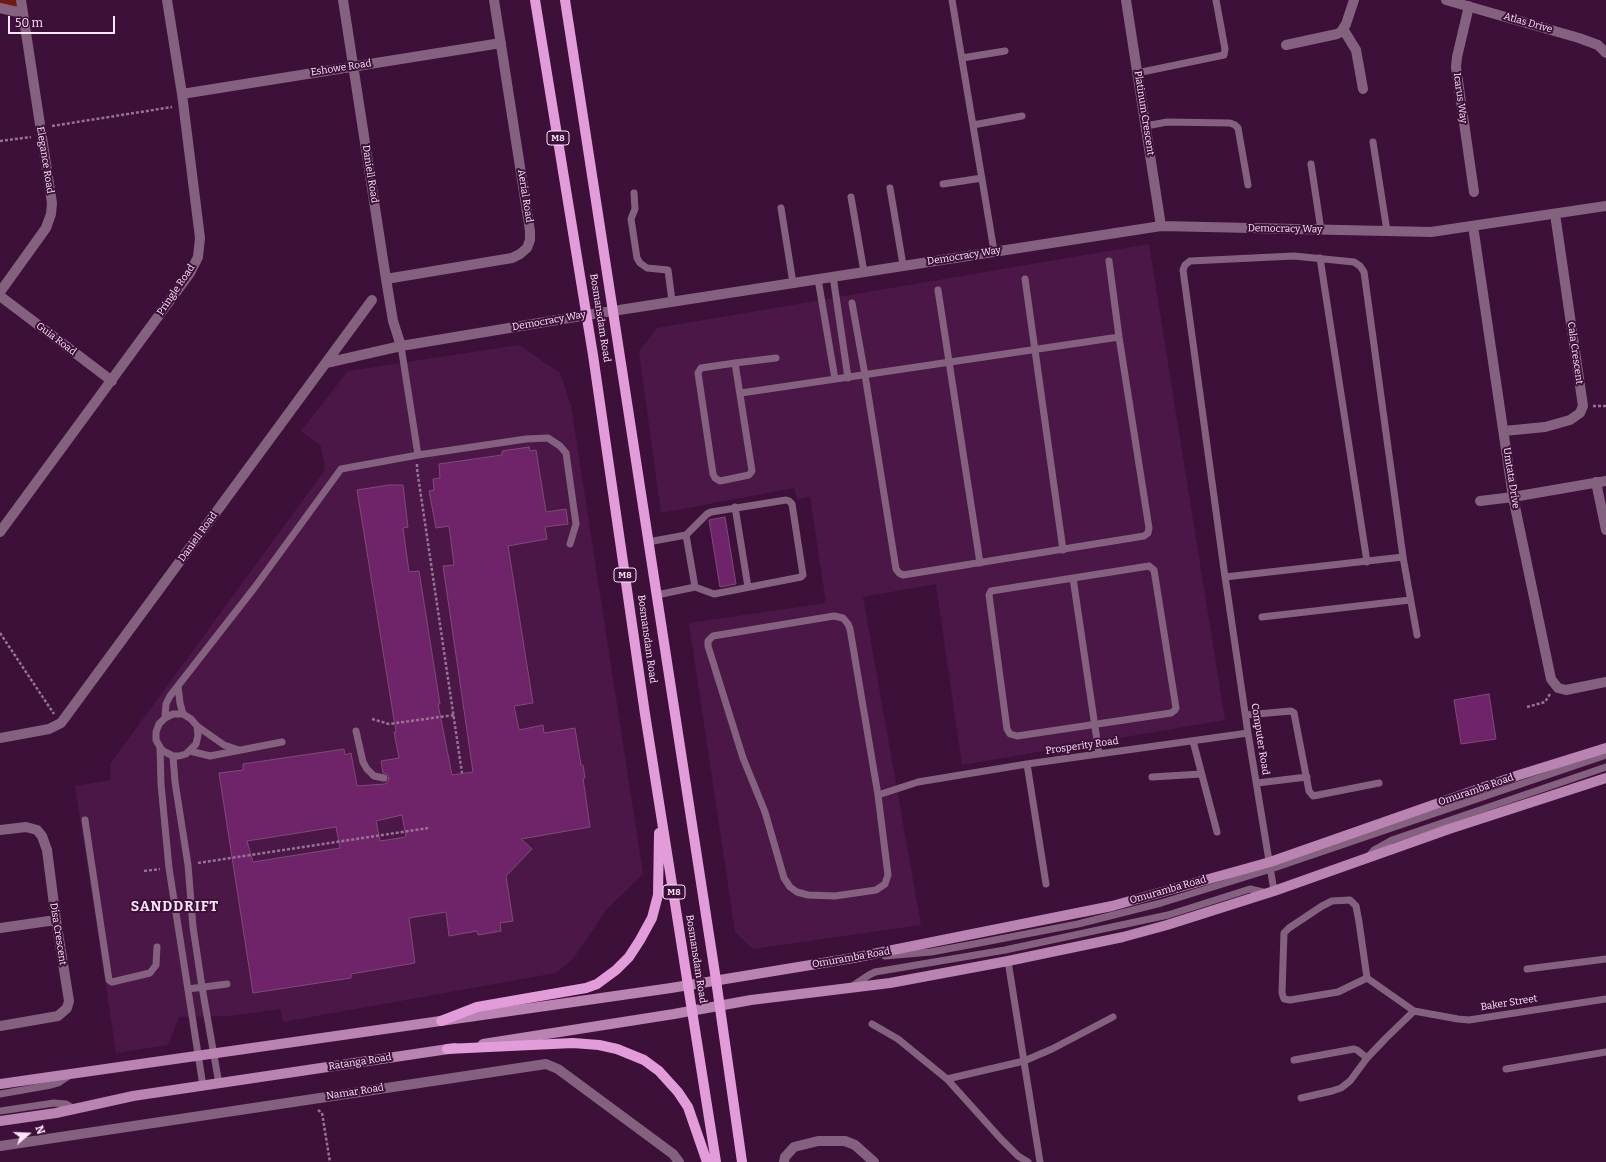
<!DOCTYPE html>
<style>
body{margin:0}
#map{position:relative;width:1606px;height:1162px;overflow:hidden;background:#3d103a;font-family:Bitter,serif}
canvas{display:block}
.north{position:absolute;left:8px;top:1114px;width:40px;height:40px;-webkit-text-stroke:3px #3d103a;paint-order:stroke;rotate:71deg;font-size:11px;font-weight:700;line-height:16px;text-align:center;color:#fde6fa}
.north::after{content:'';display:block;margin:auto;width:14px;height:18px;background:#fde6fa;clip-path:polygon(50% 0,100% 100%,50% 72%,0 100%)}
.scale{position:absolute;left:8px;top:16px;width:107px;height:18px;box-sizing:border-box;border:2px solid #fde6fa;border-top:0;padding-left:5px;font-size:12px;line-height:14px;white-space:nowrap;color:#fde6fa;-webkit-text-stroke:3px #3d103a;paint-order:stroke}
</style>
<div id="map">
<canvas width="1606" height="1162"></canvas>
<div class="north">N</div>
<div class="scale">50 m</div>
</div>
<script>
const g = document.querySelector('canvas').getContext('2d');
g.lineJoin = 'round';
function paint(path, color) {
  g.fillStyle = color;
  g.fill(path, 'evenodd');
}
function shape(rows) {
  const path = new Path2D();
  for (const r of rows) {
    path.moveTo(r[0], r[1]);
    for (let i = 2; i < r.length; i += 2) path.lineTo(r[i], r[i + 1]);
  }
  return path;
}
function strokePath(path, color, width, dash) {
  g.strokeStyle = color;
  g.lineWidth = width;
  g.lineCap = dash ? 'butt' : 'round';
  g.setLineDash(dash || []);
  g.stroke(path);
}
function write(font, color, halo, rows, align = 'center') {
  g.font = font + ' Bitter,serif';
  g.lineWidth = 4;
  g.setLineDash([]);
  g.textBaseline = 'middle';
  g.strokeStyle = halo;
  g.fillStyle = color;
  for (const [text, x, y, turn = 0] of rows) {
    g.save();
    g.translate(x, y);
    g.rotate((+turn || 0) * Math.PI / 180);
    g.textAlign = isNaN(turn) ? turn : align;
    if (halo) g.strokeText(text, 0, 0);
    g.fillText(text, 0, 0);
    g.restore();
  }
}
paint(shape([
 [1149,244,1225,720,962,765,936,584,863,597,921,925,753,949,735,932,689,623,826,603,810,497,797,499,794,488,661,513,639,352,657,328],
 [519,345,560,373,571,406,643,874,607,909,573,959,556,973,283,1022,280,1009,231,1016,179,1017,168,1045,116,1053,75,786,111,780,110,764,325,470,321,446,301,431,348,371]
]), '#4b1747');
paint(shape([
 [0,0,19,0,20,9,0,5]
]), '#6e1a0f');
const building = shape([
 [529,447,530,451,536,450,546,512,566,509,568,524,545,527,547,539,508,546,533,703,514,706,519,730,543,725,544,733,575,728,581,765,583,765,585,778,583,778,590,827,521,839,532,849,506,876,513,921,500,923,501,931,478,935,477,931,449,936,446,912,409,918,415,963,351,974,351,978,253,993,219,773,243,770,243,764,344,749,345,755,351,753,357,786,385,784,388,781,389,777,387,774,383,773,381,761,399,758,394,732,396,732,357,490,389,485,403,485,408,527,403,528,409,572,419,571,440,704,438,704,452,775,473,772,443,566,454,565,449,526,436,528,429,491,434,490,433,479,440,478,439,464,502,455,502,451,529,447],
 [402,815,406,837,380,841,376,821,402,815],
 [336,827,340,848,253,862,247,841,336,827],
 [725,517,736,584,720,587,709,520,725,517],
 [1489,694,1496,739,1461,744,1454,700,1489,694]
]);
paint(building, '#6f2469');
strokePath(building, '#7d4b77', 1);
strokePath(shape([
 [52,126,172,107],
 [0,141,31,137],
 [1593,406,1606,406],
 [417,464,417,469,462,773],
 [0,633,54,714],
 [1527,707,1545,702,1550,694],
 [372,719,389,724,454,715],
 [198,863,428,828],
 [144,871,160,869],
 [318,1110,322,1113,330,1162]
]), '#957392', 2.5, [3, 2]);
strokePath(shape([
 [952,0,994,251],
 [962,58,1005,51],
 [1137,73,1224,55,1225,49,1216,0],
 [973,125,1022,116],
 [1146,126,1167,122,1230,123,1235,125,1238,128,1248,185],
 [1373,142,1387,231],
 [1311,164,1321,230],
 [943,184,982,178],
 [890,188,903,265],
 [634,193,635,209,631,219,637,258,640,263,647,268,668,270,672,301],
 [851,197,864,272],
 [781,208,793,283],
 [1320,258,1367,562],
 [833,276,848,378],
 [818,279,835,379],
 [1025,279,1063,550],
 [938,290,980,563],
 [852,303,865,375,896,569,899,573,903,575,1144,536,1148,533,1149,528,1119,337,1109,261],
 [401,346,418,455,526,439,548,438,560,446,566,453,576,524,570,544],
 [735,363,752,471,749,475,720,481,715,478,713,474,698,373,701,368,735,363],
 [735,363,776,358],
 [741,393,1119,337],
 [735,507,748,587],
 [648,542,686,535,695,587],
 [1403,557,1417,635],
 [1149,566,1154,570,1176,708,1175,710,1171,713,1017,736,1010,734,1007,729,989,595,991,591,1149,566],
 [1225,577,1403,557,1364,272,1360,266,1354,262,1294,256,1190,261,1185,265,1183,270,1225,577,1227,590,1248,733,1274,891],
 [1073,578,1099,754],
 [657,595,695,587,714,594,801,577,803,575,792,504,789,501,786,500,711,512,707,514,686,535],
 [834,616,843,618,848,624,850,629,878,795,888,875,885,884,876,890,835,896,808,895,797,892,790,887,784,878,765,812,743,758,708,646,708,641,713,636,834,616],
 [1262,617,1410,600],
 [178,686,180,703,183,714],
 [1246,715,1291,711,1294,713,1309,791,1313,796,1379,783],
 [165,718,166,704,170,696,255,587,341,469,418,455],
 [197,726,198,735,196,744,186,754,179,756,173,756,163,751,160,747,156,740,156,732,159,724,165,718,173,714,183,714,191,719,197,726,224,745,239,750],
 [356,731,363,762,367,769,374,776,384,778],
 [1193,741,1217,832],
 [160,747,161,784,169,868,203,1086],
 [190,751,210,756,282,742],
 [173,756,175,782,188,865,193,927,202,987,219,1084],
 [1027,764,1046,884],
 [1152,777,1201,774],
 [1257,783,1307,777],
 [878,795,918,782,1027,764,1248,733],
 [85,820,109,980,112,982,150,973,156,965,157,947],
 [1368,857,1374,850,1392,840,1606,767],
 [885,956,931,952,974,944,1078,924,1161,903,1271,869,1606,755],
 [1008,961,1040,1162],
 [1527,969,1606,959],
 [1367,978,1338,992,1290,1000,1284,999,1282,993,1284,933,1289,928,1322,906,1332,901,1350,900,1356,906,1359,922,1367,978,1414,1011,1458,1019,1469,1020,1606,999],
 [851,987,869,975,875,972,1005,950,1168,915,1250,889,1267,893],
 [188,989,227,984],
 [872,1024,898,1039,947,1079,1001,1139,1018,1156,1028,1162],
 [1294,1060,1354,1049,1357,1050,1367,1058],
 [1506,1069,1606,1052],
 [947,1079,1024,1061,1052,1049,1113,1017],
 [0,1094,51,1085,58,1083,70,1075],
 [1301,1098,1332,1091,1341,1088,1350,1081,1367,1058,1386,1038,1414,1011],
 [0,1111,54,1103,66,1104,74,1109]
]), '#84627f', 7);
strokePath(shape([
 [343,0,386,279,393,321,401,346],
 [1126,0,1161,226],
 [1446,0,1579,38,1598,45,1606,53],
 [1469,6,1457,57,1456,67,1474,192],
 [0,8,22,13],
 [1343,29,1356,50,1363,89],
 [1286,45,1337,34,1341,32,1346,24,1354,0],
 [182,94,501,43],
 [1473,226,1513,497,1551,679,1558,688,1566,690,1606,682],
 [386,279,512,258,520,254,527,248,530,240,530,231,494,0],
 [0,292,46,228,51,214,52,203,21,0],
 [0,296,112,381],
 [326,363,401,346,587,315,1161,226,1431,232,1606,206],
 [1504,431,1545,427,1570,420,1580,413,1583,406,1555,214],
 [1596,482,1606,530],
 [1480,501,1513,497,1606,481],
 [0,532,190,273,198,257,200,238,182,94,167,0],
 [0,738,49,729,61,723,372,300],
 [0,830,26,827,37,830,42,836,47,850,56,920,69,1001,67,1008,58,1016,0,1026],
 [0,928,56,920],
 [0,1146,546,1064,558,1069,673,1154,679,1162],
 [784,1162,785,1157,794,1147,818,1141,845,1141,855,1145,874,1162]
]), '#84627f', 10);
strokePath(shape([
 [483,1044,674,1014,751,1000,890,983,1008,961,1123,937,1167,925,1274,891,1449,829,1606,778],
 [0,1084,671,988,853,958,1112,906,1270,862,1519,775,1606,748],
 [0,1121,56,1113,133,1096,455,1048]
]), '#b983b2', 10);
strokePath(shape([
 [535,0,593,355,645,714,716,1162],
 [565,0,716,980,742,1162],
 [441,1021,477,1007,586,988,597,984,616,970,629,957,640,940,652,918,658,895,659,833],
 [447,1049,573,1043,599,1045,617,1049,644,1060,659,1071,678,1092,688,1107,707,1162]
]), '#e39cda', 10);
for (const [x, y, w] of [
 [558,138,22],
 [625,575,22],
 [674,892,22]
]) {
  const box = new Path2D();
  box.roundRect(x - w / 2, y - 7, w, 14, 3);
  g.fillStyle = '#3d103a';
  g.fill(box);
  strokePath(box, '#fde6fa', 1);
}
write('bold 9px', '#fde6fa', null, [
 ["M8",558,138],
 ["M8",625,575],
 ["M8",674,892]
]);
write('10px', '#fde6fa', '#3d103a', [
 ["Atlas Drive",1528,23,16],
 ["Eshowe Road",341,68,-9],
 ["Icarus Way",1460,98,82],
 ["Platinum Crescent",1144,113,81],
 ["Elegance Road",45,160,81],
 ["Daniell Road",370,174,81],
 ["Aerial Road",525,196,81],
 ["Democracy Way",1285,229,1],
 ["Democracy Way",964,256,-9],
 ["Pringle Road",176,290,-56],
 ["Bosmansdam Road",600,318,81],
 ["Democracy Way",549,321,-10],
 ["Guia Road",56,339,37],
 ["Cala Crescent",1575,353,82],
 ["Umtata Drive",1511,478,81],
 ["Daniell Road",198,537,-54],
 ["Bosmansdam Road",647,639,82],
 ["Computer Road",1260,739,81],
 ["Prosperity Road",1082,746,-8],
 ["Omuramba Road",1476,790,-19],
 ["Omuramba Road",1168,890,-16],
 ["Disa Crescent",58,934,81],
 ["Omuramba Road",851,958,-10],
 ["Bosmansdam Road",696,959,81],
 ["Baker Street",1509,1003,-9],
 ["Ratanga Road",360,1062,-9],
 ["Namar Road",355,1092,-9]
]);
g.letterSpacing = '1px';
write('bold 14px', '#fde6fa', '#3d103a', [
 ["SANDDRIFT",175,907]
]);
g.letterSpacing = '0px';
</script>
